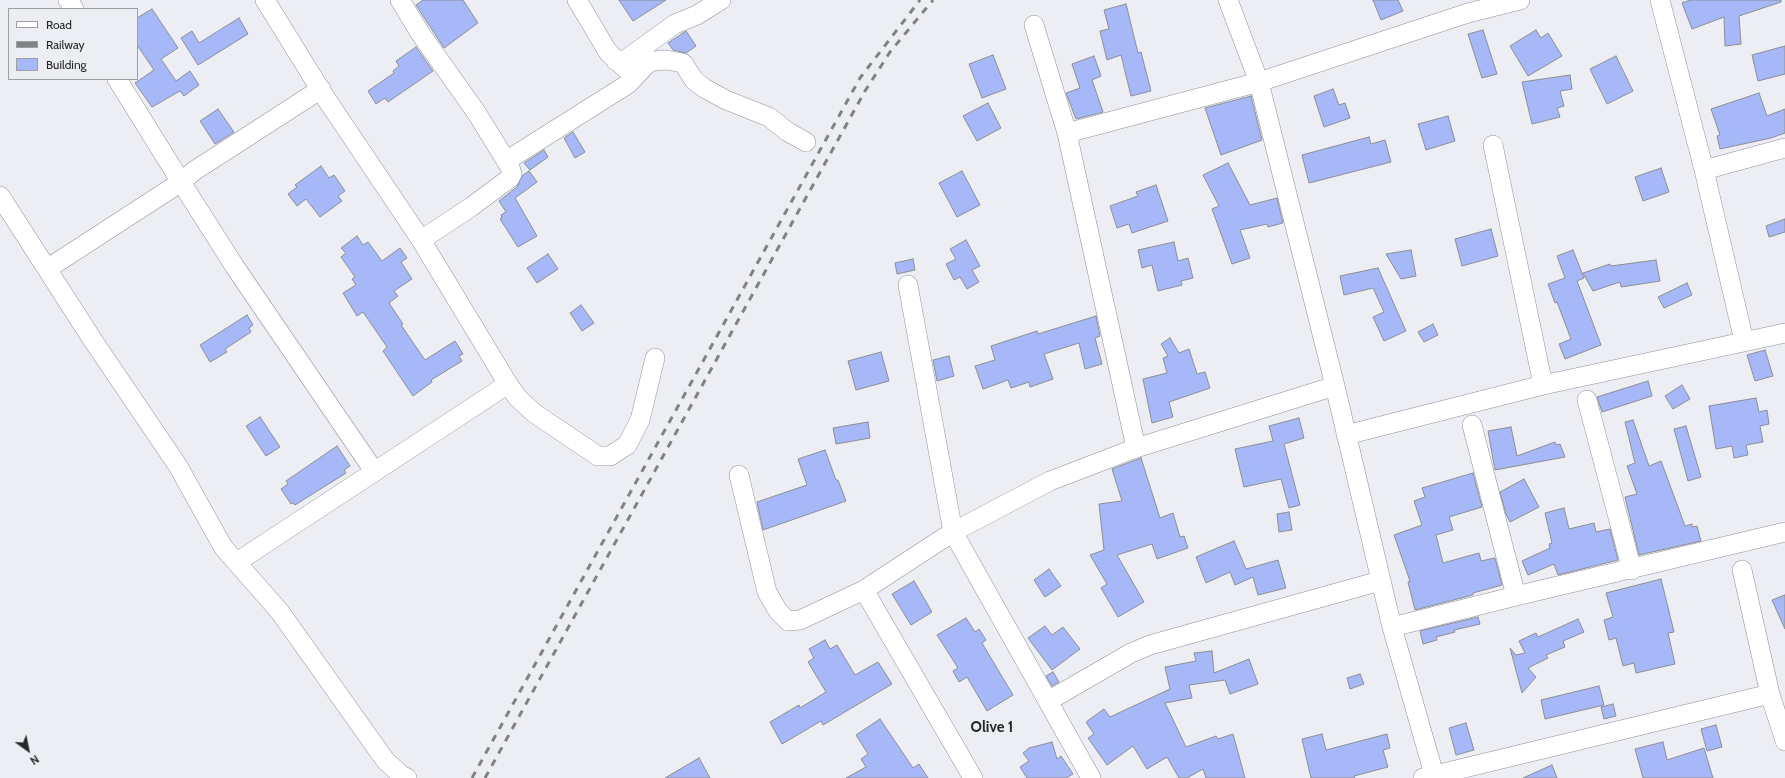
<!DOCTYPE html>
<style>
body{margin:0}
#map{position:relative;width:1785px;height:778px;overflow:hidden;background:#eceef4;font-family:Cabin,sans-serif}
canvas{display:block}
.legend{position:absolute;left:8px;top:8px;width:130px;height:72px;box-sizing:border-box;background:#eceef4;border:1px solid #9d9fa3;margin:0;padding:5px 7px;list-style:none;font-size:12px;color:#27282a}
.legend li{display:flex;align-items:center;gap:8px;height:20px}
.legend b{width:20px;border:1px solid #9d9fa3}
.north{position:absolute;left:8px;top:730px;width:40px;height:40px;-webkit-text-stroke:3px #eceef4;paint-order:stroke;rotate:147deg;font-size:11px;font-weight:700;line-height:16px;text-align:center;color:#27282a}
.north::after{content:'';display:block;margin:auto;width:14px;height:18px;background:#27282a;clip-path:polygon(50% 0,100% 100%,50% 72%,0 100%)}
</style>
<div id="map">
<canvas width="1785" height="778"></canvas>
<ul class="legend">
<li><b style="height:5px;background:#fff"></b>Road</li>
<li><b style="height:5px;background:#818286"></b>Railway</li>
<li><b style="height:11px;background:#a6b8f7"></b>Building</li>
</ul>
<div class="north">N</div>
</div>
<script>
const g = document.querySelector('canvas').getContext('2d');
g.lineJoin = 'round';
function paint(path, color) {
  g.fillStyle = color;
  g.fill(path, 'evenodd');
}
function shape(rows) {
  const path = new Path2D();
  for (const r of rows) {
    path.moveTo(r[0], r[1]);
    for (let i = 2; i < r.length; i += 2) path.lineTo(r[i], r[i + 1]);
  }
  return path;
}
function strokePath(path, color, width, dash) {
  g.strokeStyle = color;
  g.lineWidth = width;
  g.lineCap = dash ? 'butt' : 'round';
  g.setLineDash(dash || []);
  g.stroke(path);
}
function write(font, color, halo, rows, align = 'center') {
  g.font = font + ' Cabin,sans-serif';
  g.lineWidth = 3;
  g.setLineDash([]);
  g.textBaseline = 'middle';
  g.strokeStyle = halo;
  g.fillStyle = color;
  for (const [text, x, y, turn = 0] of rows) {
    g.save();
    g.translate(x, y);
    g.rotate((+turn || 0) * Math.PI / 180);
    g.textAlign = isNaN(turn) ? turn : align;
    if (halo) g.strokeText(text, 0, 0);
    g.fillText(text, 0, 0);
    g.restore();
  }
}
const building = shape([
 [423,0,463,0,478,23,444,48,416,5,423,0],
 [619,0,666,0,633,21,619,0],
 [1373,0,1398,0,1403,11,1381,20,1373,0],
 [1690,0,1781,0,1781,2,1739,16,1741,44,1725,46,1724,17,1692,29,1682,3,1690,0],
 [1126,4,1138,53,1141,52,1151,91,1131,96,1121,55,1107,60,1100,31,1109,29,1104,10,1126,4],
 [152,9,178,48,161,59,176,81,190,71,199,85,184,96,180,91,152,107,135,83,154,70,137,45,137,18,152,9],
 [239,18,248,34,198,65,181,38,192,31,199,43,239,18],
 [1483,30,1497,74,1482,78,1468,34,1483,30],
 [1536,30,1541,38,1548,33,1562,56,1528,76,1510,46,1536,30],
 [686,31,696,46,686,53,673,50,668,43,686,31],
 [1785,46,1785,74,1758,81,1752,55,1785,46],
 [416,47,433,71,388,102,385,98,376,104,368,91,394,73,393,71,399,66,396,61,416,47],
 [993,55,1006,89,982,98,969,64,993,55],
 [1094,56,1101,76,1092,80,1103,112,1076,119,1066,93,1080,88,1072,64,1094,56],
 [1616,56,1633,91,1607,104,1590,69,1616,56],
 [1570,75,1572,89,1560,91,1564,106,1557,108,1560,117,1532,124,1522,82,1570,75],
 [1333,89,1339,105,1345,103,1350,118,1324,127,1314,96,1333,89],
 [1759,93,1767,116,1785,109,1785,133,1771,138,1720,149,1717,136,1720,135,1711,109,1759,93],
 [1251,96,1262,140,1221,155,1205,108,1251,96],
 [988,103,1001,128,977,141,963,116,988,103],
 [218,109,234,132,215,144,200,121,218,109],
 [1448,116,1455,141,1426,150,1418,124,1448,116],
 [573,132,585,152,575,158,564,138,573,132],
 [1369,137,1371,144,1385,140,1391,162,1309,183,1302,155,1369,137],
 [544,150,548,157,530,170,524,163,544,150],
 [1228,163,1250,205,1277,198,1283,223,1268,227,1267,224,1240,230,1250,258,1232,264,1212,209,1219,206,1203,175,1228,163],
 [321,166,329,178,334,175,345,191,338,196,342,201,320,217,306,199,297,206,288,194,297,187,295,185,321,166],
 [1661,168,1669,192,1643,201,1635,177,1661,168],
 [529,171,537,182,515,198,537,236,518,247,500,219,502,218,501,215,506,212,499,201,517,187,522,176,529,171],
 [962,171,980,205,957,217,939,183,962,171],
 [1156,185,1168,221,1132,233,1129,224,1117,228,1110,206,1138,196,1136,192,1156,185],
 [1785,219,1785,232,1769,237,1766,226,1785,219],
 [1491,229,1498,256,1462,266,1455,239,1491,229],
 [357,236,363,245,368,242,382,261,400,248,407,258,401,262,412,279,394,291,398,296,389,303,403,324,401,325,425,360,455,341,463,354,459,356,462,361,431,380,432,382,413,396,383,351,387,347,363,312,357,316,343,293,356,285,352,279,355,277,341,257,346,253,341,248,357,236],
 [966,240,980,266,972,270,979,282,967,289,960,277,954,280,946,264,956,259,950,249,966,240],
 [1174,242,1178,261,1188,258,1193,278,1181,281,1182,285,1158,291,1152,265,1142,268,1138,250,1174,242],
 [1411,250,1416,276,1401,279,1386,254,1411,250],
 [1573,250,1584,278,1577,281,1601,345,1565,359,1559,344,1571,339,1557,302,1555,303,1548,284,1565,278,1557,256,1573,250],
 [548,254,558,269,537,283,527,268,548,254],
 [913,259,915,270,897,274,895,263,913,259],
 [1656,260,1660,281,1621,287,1620,282,1593,291,1583,273,1610,264,1611,266,1656,260],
 [1378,268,1406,331,1384,341,1373,317,1384,312,1373,288,1344,295,1340,276,1378,268],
 [1687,283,1692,295,1664,308,1658,297,1687,283],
 [581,305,594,323,582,331,570,313,581,305],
 [247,315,253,325,249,328,251,332,225,349,227,352,210,362,200,345,247,315],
 [1096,316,1100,336,1095,338,1102,364,1085,369,1079,343,1044,354,1053,379,1030,387,1029,382,1011,388,1008,380,983,389,975,366,995,360,991,346,1037,331,1038,334,1096,316],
 [1433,324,1438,335,1424,342,1418,332,1433,324],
 [1170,338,1179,353,1189,349,1197,374,1205,372,1210,388,1169,402,1173,417,1152,423,1143,379,1167,373,1163,358,1168,356,1161,344,1170,338],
 [1765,350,1773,376,1755,381,1747,355,1765,350],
 [881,352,889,381,856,390,848,361,881,352],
 [949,356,954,376,937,381,933,360,949,356],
 [1648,381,1652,396,1602,412,1597,397,1648,381],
 [1682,385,1690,399,1673,409,1665,396,1682,385],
 [1756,398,1759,412,1767,410,1769,424,1760,426,1763,442,1746,445,1748,455,1734,458,1732,446,1716,449,1709,406,1756,398],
 [260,417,280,447,266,456,246,426,260,417],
 [1299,418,1304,438,1284,444,1300,505,1289,508,1281,479,1244,487,1235,449,1273,441,1269,426,1299,418],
 [1633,420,1649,466,1661,461,1685,526,1692,524,1692,527,1697,526,1701,541,1639,555,1625,497,1637,494,1627,466,1635,463,1625,422,1633,420],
 [868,422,870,438,836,444,833,428,868,422],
 [1686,426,1701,477,1688,481,1674,429,1686,426],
 [1511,427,1517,456,1555,442,1556,445,1560,444,1565,457,1495,470,1488,431,1511,427],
 [337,446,350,466,344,470,346,473,295,505,293,503,291,504,281,489,288,484,286,481,337,446],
 [825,450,836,480,838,480,846,501,763,530,757,502,807,485,798,459,825,450],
 [1141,458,1160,518,1173,513,1180,537,1184,536,1188,548,1157,559,1152,544,1117,555,1144,602,1118,617,1101,588,1107,584,1090,555,1104,550,1099,504,1122,501,1112,469,1141,458],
 [1473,473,1482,507,1449,517,1453,530,1436,535,1443,563,1479,553,1481,561,1495,558,1502,585,1473,593,1473,595,1415,610,1408,582,1410,581,1394,535,1422,525,1414,501,1425,497,1422,488,1473,473],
 [1524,479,1539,507,1510,522,1506,514,1500,492,1524,479],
 [1564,508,1569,529,1594,523,1596,532,1610,529,1618,560,1558,575,1554,564,1528,575,1522,561,1550,548,1549,544,1552,543,1545,513,1564,508],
 [1289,512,1292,530,1279,532,1277,514,1289,512],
 [1234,541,1246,569,1278,560,1286,588,1258,595,1253,577,1235,585,1230,572,1206,583,1196,557,1234,541],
 [1049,569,1061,586,1045,597,1034,580,1049,569],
 [1661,579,1674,632,1668,633,1675,664,1636,673,1634,663,1623,666,1616,638,1609,640,1604,620,1613,617,1606,593,1661,579],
 [914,581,932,612,911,625,892,594,914,581],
 [1785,595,1785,629,1772,600,1785,595],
 [1478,617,1480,624,1454,630,1455,632,1436,637,1437,640,1423,644,1420,631,1478,617],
 [966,618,975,632,979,629,986,640,982,643,1013,695,987,711,967,677,959,682,953,671,958,668,937,635,966,618],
 [1578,619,1584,632,1563,641,1565,647,1546,655,1548,658,1528,668,1536,677,1522,693,1510,648,1516,655,1525,653,1519,641,1536,633,1538,637,1578,619],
 [1045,626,1052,635,1063,627,1080,649,1052,670,1028,638,1045,626],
 [825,640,830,649,837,645,855,675,878,662,892,684,823,725,821,721,782,744,770,722,799,705,800,708,826,692,808,662,814,658,809,649,825,640],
 [1212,651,1214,673,1249,659,1258,684,1230,694,1225,680,1189,685,1192,698,1165,703,1186,747,1216,736,1218,739,1233,734,1245,778,1206,778,1203,769,1187,778,1179,778,1167,757,1147,769,1133,746,1107,765,1088,738,1094,734,1086,722,1104,709,1110,717,1170,689,1165,667,1196,661,1194,653,1212,651],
 [1053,672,1059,682,1052,686,1046,676,1053,672],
 [1360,674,1364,684,1350,689,1347,678,1360,674],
 [1599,686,1604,705,1545,719,1541,700,1599,686],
 [1613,704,1616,716,1604,719,1601,707,1613,704],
 [880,719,913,768,919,764,928,778,846,778,866,767,861,759,868,754,856,735,880,719],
 [1466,723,1474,750,1456,755,1449,728,1466,723],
 [1716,725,1722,747,1707,751,1701,729,1716,725],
 [1322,734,1326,750,1387,734,1390,748,1383,750,1388,767,1354,776,1355,778,1311,778,1302,739,1322,734],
 [1052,742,1057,759,1061,756,1073,774,1066,778,1027,778,1020,767,1029,761,1023,753,1029,748,1052,742],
 [1663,742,1667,760,1704,748,1713,778,1643,778,1635,749,1663,742],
 [699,758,710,778,665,778,699,758],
 [1552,765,1557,778,1523,778,1552,765]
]);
paint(building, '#a6b8f7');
strokePath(building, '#8c8e94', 1);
const minor = shape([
 [68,0,74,9],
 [265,0,325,97,421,240,508,384,517,397,534,413,598,456,610,456,627,445,640,420,655,358],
 [400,0,420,33,476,112,510,167,512,174,510,178,471,207,421,240],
 [577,0,608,52,626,69],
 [1228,0,1259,82,1335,386,1392,627,1435,778],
 [1660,0,1704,170,1744,341],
 [1034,25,1067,133,1136,448],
 [616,61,625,60,675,24,697,15,721,0],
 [321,89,194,171,181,182,235,267,374,471],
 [1067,133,1259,82,1468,13,1520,0],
 [1493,145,1543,385],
 [506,161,628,84,647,64,653,61,666,60,683,63,694,80,704,88,726,100,769,117,788,132,806,142],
 [1704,170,1785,148],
 [0,196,94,342,178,466,223,547,280,612,385,760,401,775,407,778],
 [47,269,181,182,117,79],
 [908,285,953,532,1091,778],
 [1587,400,1632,570],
 [1472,425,1516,596],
 [1346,435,1543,385,1785,333],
 [739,475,767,592,778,611,788,621,800,620,864,590,953,532,1050,481,1136,448,1335,386],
 [237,562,508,384],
 [1742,570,1770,694,1785,741],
 [864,590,973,778],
 [1392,627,1516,596,1785,532],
 [1048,701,1131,653,1150,645,1380,581],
 [1423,778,1770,694]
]);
strokePath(minor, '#8f9197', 20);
strokePath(minor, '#fff', 19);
strokePath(shape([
 [472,778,860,78,920,0],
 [485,778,865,91,890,52,933,0]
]), '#818286', 3, [7, 7]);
write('bold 15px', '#27282a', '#eceef4', [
 ["Olive 1",992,728]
]);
</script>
